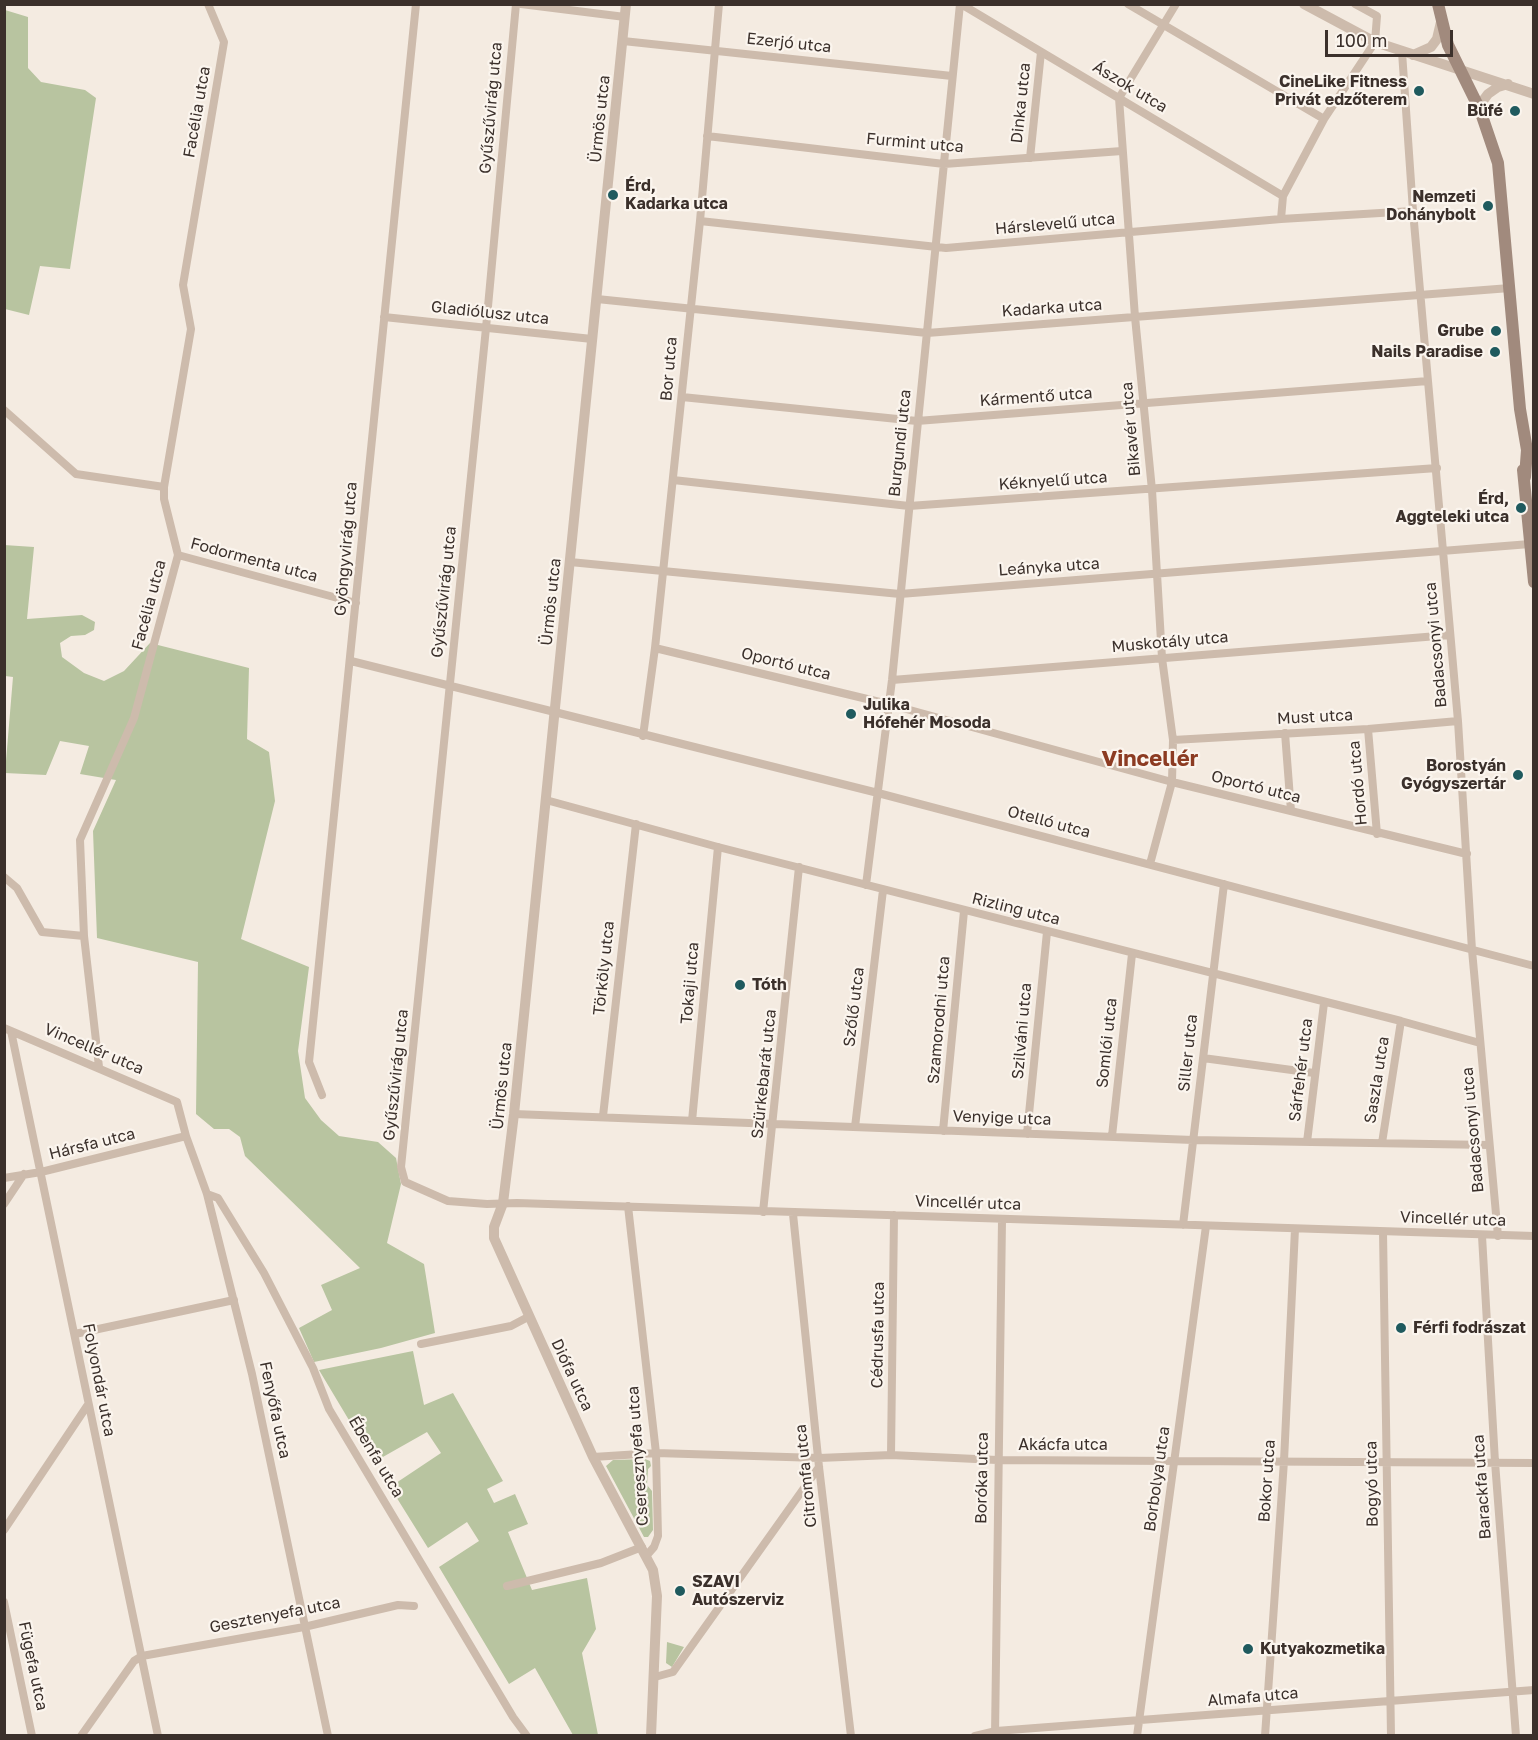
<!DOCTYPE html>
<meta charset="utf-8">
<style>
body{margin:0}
#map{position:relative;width:1538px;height:1740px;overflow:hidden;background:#f4ebe1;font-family:"Golos Text",sans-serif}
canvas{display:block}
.frame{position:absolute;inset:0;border:6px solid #3b302b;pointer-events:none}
.scale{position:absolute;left:1325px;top:30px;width:128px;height:27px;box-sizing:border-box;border:3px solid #3b302b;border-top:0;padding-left:8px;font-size:18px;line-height:21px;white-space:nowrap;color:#3b302b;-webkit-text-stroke:4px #fbf5ee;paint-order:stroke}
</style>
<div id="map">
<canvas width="1538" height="1740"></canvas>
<div class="frame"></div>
<div class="scale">100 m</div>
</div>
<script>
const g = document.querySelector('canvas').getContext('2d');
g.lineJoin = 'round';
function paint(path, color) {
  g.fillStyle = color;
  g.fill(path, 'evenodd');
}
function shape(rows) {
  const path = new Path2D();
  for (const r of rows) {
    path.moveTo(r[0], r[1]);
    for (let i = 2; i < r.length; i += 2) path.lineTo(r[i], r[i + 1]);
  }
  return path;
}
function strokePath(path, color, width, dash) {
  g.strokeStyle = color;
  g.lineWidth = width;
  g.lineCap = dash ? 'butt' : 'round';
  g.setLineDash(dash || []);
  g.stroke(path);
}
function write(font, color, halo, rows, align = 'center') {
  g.font = font + ' "Golos Text",sans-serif';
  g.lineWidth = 4.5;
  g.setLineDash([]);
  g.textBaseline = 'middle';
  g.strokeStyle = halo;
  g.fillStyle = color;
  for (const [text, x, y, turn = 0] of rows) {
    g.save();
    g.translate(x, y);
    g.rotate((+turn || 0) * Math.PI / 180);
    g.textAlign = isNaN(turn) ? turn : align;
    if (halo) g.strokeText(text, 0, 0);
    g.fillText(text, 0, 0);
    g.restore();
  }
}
paint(shape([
 [5,10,28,17,28,68,41,82,85,90,96,98,70,269,40,266,29,315,5,309],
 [4,545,34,547,27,619,82,615,95,622,94,630,85,635,71,636,60,643,62,657,84,673,104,681,124,671,150,643,249,668,247,739,269,752,275,801,241,939,309,967,298,1051,305,1098,321,1120,339,1136,378,1142,396,1158,401,1184,387,1243,424,1264,435,1333,381,1348,314,1362,299,1328,332,1310,321,1285,360,1268,245,1156,240,1137,229,1129,214,1129,196,1114,198,962,97,938,93,831,116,780,80,774,89,746,60,741,46,775,5,773,13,677,5,676],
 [413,1351,424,1405,453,1393,503,1481,487,1489,494,1503,515,1494,528,1524,508,1532,532,1590,587,1578,596,1629,582,1653,598,1735,573,1735,535,1668,509,1684,439,1567,479,1541,467,1522,428,1548,390,1487,441,1453,427,1432,374,1462,319,1370],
 [645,1459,650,1461,651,1466,648,1469,647,1485,652,1491,653,1530,648,1537,644,1537,606,1466,613,1460],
 [667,1642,684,1647,672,1667,666,1663]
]), '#b8c4a0');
strokePath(shape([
 [516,4,486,328,401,1167,405,1182,448,1201,487,1204,517,1203,1534,1236],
 [521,4,625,17],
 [961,4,1283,196],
 [1128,4,1324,119],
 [623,41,952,76],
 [1402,52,1413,211,1458,721,1472,950,1498,1236],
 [707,136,944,164,1122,151],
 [1030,158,1041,52],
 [1281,219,1283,196,1324,119,1375,42,1377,16,1355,4],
 [700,221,946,248,1281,219,1413,211],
 [597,299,927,333,1510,288],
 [384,317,592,339],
 [682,397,917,421,1428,381],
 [4,410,76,474,164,487],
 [673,480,909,506,1437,468],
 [178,555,356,603],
 [570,562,900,594,1530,544],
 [655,648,888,704,1172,782,1467,854],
 [351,661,878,793,1534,966],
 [892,680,1450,635],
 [1368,729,1377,834],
 [1285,733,1291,811],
 [643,736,655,648,700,221,719,4],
 [1173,740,1368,729,1458,721],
 [546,800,718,847,1401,1021,1480,1043],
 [1150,864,1172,782,1173,740,1162,658,1152,490,1135,317,1119,98,1176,4],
 [4,877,17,888,42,932,84,936],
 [866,885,892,680,960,4],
 [4,1028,177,1102,186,1136,207,1194,252,1374,328,1736],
 [11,1031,158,1736],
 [1203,1058,1314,1073],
 [99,1067,84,936,80,840,134,718,178,555,164,499,164,487,191,329,183,285,224,42,208,4],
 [322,1095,309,1062,416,4],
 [514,1114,1193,1140,1489,1145],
 [603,1116,636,824],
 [692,1121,718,847],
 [855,1127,883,890],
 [943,1131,964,911],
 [1027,1134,1047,932],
 [1112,1136,1132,954],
 [1307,1142,1324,1003],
 [1382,1143,1401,1021],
 [4,1178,41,1172,186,1136],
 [207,1194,218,1198,264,1273,313,1368,329,1409,513,1717,527,1736],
 [4,1204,24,1174],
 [628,1206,656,1453,658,1536,654,1547,647,1555],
 [763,1212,799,867],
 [793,1214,819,1467,851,1736],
 [1183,1225,1224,884],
 [1383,1232,1391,1736],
 [1482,1236,1495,1462,1516,1736],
 [75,1334,234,1300],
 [421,1344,511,1326,528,1317],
 [891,1455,894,1215],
 [593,1457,656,1453,819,1458,891,1455,997,1460,1534,1463],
 [4,1530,87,1406],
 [507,1586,601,1563,642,1547],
 [4,1602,32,1736],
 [655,1677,673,1672,819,1467],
 [995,1735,1002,1220],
 [81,1736,134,1661,142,1656,304,1627,398,1605,414,1606],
 [975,1736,996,1731,1534,1690],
 [1137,1736,1206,1226],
 [1265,1736,1284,1461,1295,1229]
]), '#cdbbac', 8);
strokePath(shape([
 [626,4,514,1114,503,1203,494,1227,494,1238,593,1457,653,1570,657,1596,651,1736],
 [1304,4,1375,42,1534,94],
 [1413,55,1431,47,1437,39,1441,22],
 [1480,110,1482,102,1488,94,1498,87,1508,84]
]), '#cdbbac', 10);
strokePath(shape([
 [1438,4,1448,45,1480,110,1498,163,1520,409,1527,450,1525,477],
 [1523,470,1534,582]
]), '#a18a7d', 12);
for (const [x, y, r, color] of [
 [1419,91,6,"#1f5a5e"],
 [1515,111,6,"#1f5a5e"],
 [613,195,6,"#1f5a5e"],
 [1488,206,6,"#1f5a5e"],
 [1496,331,6,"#1f5a5e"],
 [1495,352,6,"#1f5a5e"],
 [1521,508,6,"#1f5a5e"],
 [851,714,6,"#1f5a5e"],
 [1518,775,6,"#1f5a5e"],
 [740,985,6,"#1f5a5e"],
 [1401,1328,6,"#1f5a5e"],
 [680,1591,6,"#1f5a5e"],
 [1248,1649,6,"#1f5a5e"]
]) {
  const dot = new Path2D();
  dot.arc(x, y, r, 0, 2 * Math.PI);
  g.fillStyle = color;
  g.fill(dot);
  strokePath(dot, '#fbf5ee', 2);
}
write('16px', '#3b302b', '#fbf5ee', [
 ["Ezerjó utca",789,43,6],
 ["Ászok utca",1130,87,31],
 ["Dinka utca",1021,103,-84],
 ["Gyűszűvirág utca",491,108,-85],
 ["Facélia utca",197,112,-80],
 ["Ürmös utca",600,119,-84],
 ["Furmint utca",915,143,5],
 ["Hárslevelű utca",1055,224,-5],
 ["Kadarka utca",1052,308,-4],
 ["Gladiólusz utca",490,313,6],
 ["Bor utca",669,369,-85],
 ["Kármentő utca",1036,397,-4],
 ["Bikavér utca",1131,429,-95],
 ["Burgundi utca",900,443,-84],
 ["Kéknyelű utca",1053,481,-4],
 ["Gyöngyvirág utca",346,549,-85],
 ["Fodormenta utca",254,560,15],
 ["Leányka utca",1049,567,-4],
 ["Gyűszűvirág utca",444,592,-84],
 ["Ürmös utca",551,602,-84],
 ["Facélia utca",149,605,-75],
 ["Muskotály utca",1170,642,-5],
 ["Badacsonyi utca",1436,645,-95],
 ["Oportó utca",786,664,14],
 ["Must utca",1315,717,-3],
 ["Hordó utca",1358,783,-95],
 ["Oportó utca",1256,787,14],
 ["Otelló utca",1049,822,15],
 ["Rizling utca",1016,909,14],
 ["Törköly utca",604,968,-84],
 ["Tokaji utca",690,983,-85],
 ["Szőlő utca",854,1007,-83],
 ["Szamorodni utca",939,1020,-85],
 ["Szilváni utca",1022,1031,-85],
 ["Somlói utca",1107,1043,-84],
 ["Vincellér utca",94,1049,23],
 ["Siller utca",1188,1053,-84],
 ["Sárfehér utca",1301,1070,-83],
 ["Szürkebarát utca",764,1074,-84],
 ["Gyűszűvirág utca",396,1075,-84],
 ["Saszla utca",1377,1080,-81],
 ["Ürmös utca",502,1086,-84],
 ["Venyige utca",1002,1118,2],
 ["Badacsonyi utca",1473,1130,-95],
 ["Hársfa utca",92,1144,-14],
 ["Vincellér utca",968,1203,2],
 ["Vincellér utca",1453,1219,2],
 ["Cédrusfa utca",878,1335,-89],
 ["Diófa utca",572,1375,65],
 ["Folyondár utca",99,1380,79],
 ["Fenyőfa utca",275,1410,78],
 ["Akácfa utca",1063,1445],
 ["Cseresznyefa utca",638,1456,-94],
 ["Ébenfa utca",376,1457,59],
 ["Citromfa utca",806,1476,-96],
 ["Boróka utca",982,1478,-89],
 ["Borbolya utca",1157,1479,-82],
 ["Bokor utca",1267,1481,-86],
 ["Bogyó utca",1372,1484,-91],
 ["Barackfa utca",1482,1487,-94],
 ["Gesztenyefa utca",275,1615,-11],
 ["Fügefa utca",33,1666,78],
 ["Almafa utca",1253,1697,-5]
]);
write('bold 16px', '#3b302b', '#fbf5ee', [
 ["CineLike Fitness",1407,82],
 ["Privát edzőterem",1407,100],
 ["Büfé",1503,111],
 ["Érd,",625,186,"left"],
 ["Kadarka utca",625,204,"left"],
 ["Nemzeti",1476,197],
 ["Dohánybolt",1476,215],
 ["Grube",1484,331],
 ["Nails Paradise",1483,352],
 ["Érd,",1509,499],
 ["Aggteleki utca",1509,517],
 ["Julika",863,705,"left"],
 ["Hófehér Mosoda",863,723,"left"],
 ["Borostyán",1506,766],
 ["Gyógyszertár",1506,784],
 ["Tóth",752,985,"left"],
 ["Férfi fodrászat",1413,1328,"left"],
 ["SZAVI",692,1582,"left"],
 ["Autószerviz",692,1600,"left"],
 ["Kutyakozmetika",1260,1649,"left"]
], 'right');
write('bold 22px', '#8c3b22', '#fbf5ee', [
 ["Vincellér",1150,759]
]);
</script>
